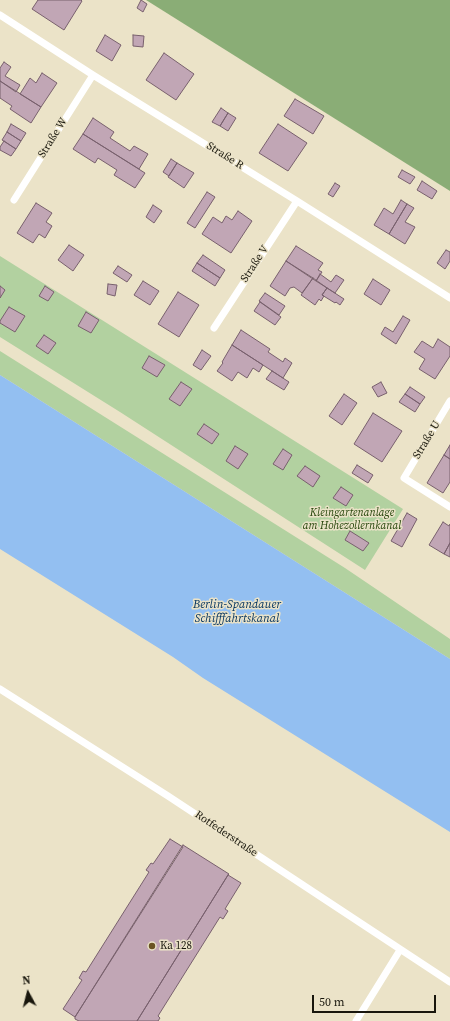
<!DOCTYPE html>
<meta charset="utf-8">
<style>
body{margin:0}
#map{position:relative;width:450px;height:1021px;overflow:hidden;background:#ebe3c8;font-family:"Source Serif 4",serif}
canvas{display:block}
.north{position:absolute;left:8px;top:973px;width:40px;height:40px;-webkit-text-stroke:3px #ebe3c8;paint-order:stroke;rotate:353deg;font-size:11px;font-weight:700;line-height:16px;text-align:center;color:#19170d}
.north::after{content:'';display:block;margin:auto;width:14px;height:18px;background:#19170d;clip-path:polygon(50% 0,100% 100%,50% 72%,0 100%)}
.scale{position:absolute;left:312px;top:995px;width:124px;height:18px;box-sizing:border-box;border:2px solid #19170d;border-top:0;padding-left:5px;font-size:12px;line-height:14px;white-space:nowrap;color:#19170d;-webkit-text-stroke:3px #ebe3c8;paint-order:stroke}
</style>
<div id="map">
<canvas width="450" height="1021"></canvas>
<div class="north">N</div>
<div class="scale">50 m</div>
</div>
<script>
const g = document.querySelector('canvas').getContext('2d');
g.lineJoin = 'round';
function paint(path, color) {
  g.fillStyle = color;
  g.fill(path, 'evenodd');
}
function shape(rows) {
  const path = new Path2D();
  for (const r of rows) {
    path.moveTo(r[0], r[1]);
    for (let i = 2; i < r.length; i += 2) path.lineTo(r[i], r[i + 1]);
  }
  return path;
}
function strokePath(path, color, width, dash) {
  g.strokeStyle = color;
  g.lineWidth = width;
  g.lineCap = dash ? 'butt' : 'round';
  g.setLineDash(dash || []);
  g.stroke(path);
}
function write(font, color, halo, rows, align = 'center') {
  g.font = font + ' "Source Serif 4",serif';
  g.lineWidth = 3;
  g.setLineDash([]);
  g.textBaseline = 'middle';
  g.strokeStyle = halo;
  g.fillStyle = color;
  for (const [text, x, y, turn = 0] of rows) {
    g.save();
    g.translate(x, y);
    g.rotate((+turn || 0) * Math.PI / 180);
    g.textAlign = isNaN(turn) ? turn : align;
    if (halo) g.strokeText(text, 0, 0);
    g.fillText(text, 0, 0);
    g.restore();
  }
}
paint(shape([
 [0,256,403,509,365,570,120,412,0,337],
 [0,351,345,568,450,639,450,659,0,375]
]), '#b2d1a0');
paint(shape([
 [146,0,450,0,450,191]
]), '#8aad76');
paint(shape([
 [0,375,450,659,450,832,203,678,173,657,0,549]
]), '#93bff1');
const building = shape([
 [38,0,81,0,82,1,64,30,32,9,38,0],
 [141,0,147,4,143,12,137,8,141,0],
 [105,35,121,45,112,61,96,51,105,35],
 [133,35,144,36,143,47,133,46,133,35],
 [164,53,194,74,176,100,146,80,164,53],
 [4,62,11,67,5,76,20,85,16,92,0,81,0,68,4,62],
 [42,73,57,83,41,107,20,94,30,78,36,83,42,73],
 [0,81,41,107,31,123,10,109,12,106,0,98,0,81],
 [295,99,324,116,313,134,284,116,295,99],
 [221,108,228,113,220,126,212,122,221,108],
 [228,113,236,118,228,131,220,126,228,113],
 [93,118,114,132,110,138,130,151,134,146,148,154,139,169,83,134,93,118],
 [11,124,26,133,21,141,7,132,11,124],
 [278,124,307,143,288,171,259,153,278,124],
 [7,132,21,141,16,149,2,140,7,132],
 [83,134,145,173,135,188,114,175,117,170,98,158,95,163,73,149,83,134],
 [4,141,16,149,11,156,0,150,0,147,4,141],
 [171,159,177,163,169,176,163,172,171,159],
 [177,163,194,173,184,188,168,177,177,163],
 [402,170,415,177,410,184,398,177,402,170],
 [422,181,437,191,432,199,417,190,422,181],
 [335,183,340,186,333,197,328,194,335,183],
 [207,192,215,197,195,228,187,223,207,192],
 [401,200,407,204,389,234,374,225,384,208,393,214,401,200],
 [36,203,52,213,46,222,52,226,45,238,39,234,33,243,17,233,36,203],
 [407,204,414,208,405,222,415,227,405,244,389,234,407,204],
 [153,205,162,211,154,223,146,217,153,205],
 [238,211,252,221,231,253,202,234,213,217,222,223,226,216,232,220,238,211],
 [69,245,84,255,73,271,58,260,69,245],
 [296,246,323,263,318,270,322,272,316,281,286,261,296,246],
 [446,250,450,252,450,261,445,269,437,263,446,250],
 [203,255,225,270,220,278,197,263,203,255],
 [286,261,313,278,302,293,294,287,290,288,285,296,270,286,286,261],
 [197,263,220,278,215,286,192,271,197,263],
 [118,266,132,275,127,282,113,273,118,266],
 [320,274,331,282,336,275,344,280,335,293,316,281,320,274],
 [313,278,327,288,322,295,324,296,321,301,319,299,315,305,301,295,313,278],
 [373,279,390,290,381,305,364,294,373,279],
 [143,281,159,291,150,305,134,295,143,281],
 [108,284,117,285,115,296,107,294,108,284],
 [0,286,5,290,0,298,0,286],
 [45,286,54,292,48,301,39,296,45,286],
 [327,288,344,299,340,305,336,302,335,303,322,295,327,288],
 [178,292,199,305,179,337,158,324,178,292],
 [265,293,285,306,279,315,259,301,265,293],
 [260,302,281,317,275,325,254,311,260,302],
 [9,307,25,316,15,332,0,323,0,321,9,307],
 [86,312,99,320,91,333,78,326,86,312],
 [403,316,410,320,396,344,381,334,385,327,393,332,403,316],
 [241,330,270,349,268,352,283,362,285,358,292,363,283,378,232,345,241,330],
 [44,335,56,343,48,354,36,346,44,335],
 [438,339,450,347,450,356,435,379,419,369,425,359,414,352,422,341,433,348,438,339],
 [232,345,263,365,259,372,253,368,247,378,238,372,232,381,217,371,223,363,222,362,232,345],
 [202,350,211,356,201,370,193,365,202,350],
 [149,356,165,365,157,377,142,368,149,356],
 [272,371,289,382,284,390,266,379,272,371],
 [181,382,192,389,180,406,169,399,181,382],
 [381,382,387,393,378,397,372,387,381,382],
 [410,387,425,397,420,404,405,394,410,387],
 [344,394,357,403,342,425,329,416,344,394],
 [405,394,420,404,415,412,399,402,405,394],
 [373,413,402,431,382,462,354,444,373,413],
 [204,424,219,434,212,444,197,434,204,424],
 [450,445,450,459,444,455,450,445],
 [235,446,248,454,238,469,226,461,235,446],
 [283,449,292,455,283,470,273,464,283,449],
 [444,455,450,459,450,482,443,493,427,483,444,455],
 [357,465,373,475,368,483,352,473,357,465],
 [305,466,320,476,313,487,297,476,305,466],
 [341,487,353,495,346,506,333,498,341,487],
 [407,513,417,519,402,547,391,541,407,513],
 [443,522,449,526,450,524,450,543,444,554,429,545,443,522],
 [350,531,369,543,363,551,345,540,350,531],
 [450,543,450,557,444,554,450,543],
 [170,839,183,847,75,1017,63,1009,82,980,79,978,83,971,86,972,149,872,146,870,151,863,153,864,170,839],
 [183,845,229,874,228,875,137,1021,79,1021,75,1019,75,1017,183,845],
 [228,875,241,883,225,909,228,911,223,919,220,917,158,1016,160,1018,158,1021,137,1021,228,875]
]);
paint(building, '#c1a6b5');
strokePath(building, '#78606d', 1);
strokePath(shape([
 [0,15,93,75,297,201,450,298],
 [14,200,93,75],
 [214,328,297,201],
 [450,401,404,478,450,507],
 [0,689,168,796,450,982],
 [356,1021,400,950]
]), '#fff', 7);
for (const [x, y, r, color] of [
 [152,946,4,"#6a5323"]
]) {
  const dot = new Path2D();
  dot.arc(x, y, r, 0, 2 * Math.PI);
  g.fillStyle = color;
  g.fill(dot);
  strokePath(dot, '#ebe3c8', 1.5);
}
write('11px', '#19170d', '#ebe3c8', [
 ["Straße W",53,138,-58],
 ["Straße R",225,156,32],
 ["Straße V",255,264,-57],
 ["Straße U",427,440,-59],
 ["Rotfederstraße",226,834,34]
]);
write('italic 11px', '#25450a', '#ebe3c8', [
 ["Kleingartenanlage",352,513],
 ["am Hohezollernkanal",352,526]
]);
write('11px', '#19170d', '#ebe3c8', [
 ["Ka 128",160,946]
], 'left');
write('italic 12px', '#02325f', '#ebe3c8', [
 ["Berlin-Spandauer",237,605],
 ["Schifffahrtskanal",237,619]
]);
</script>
